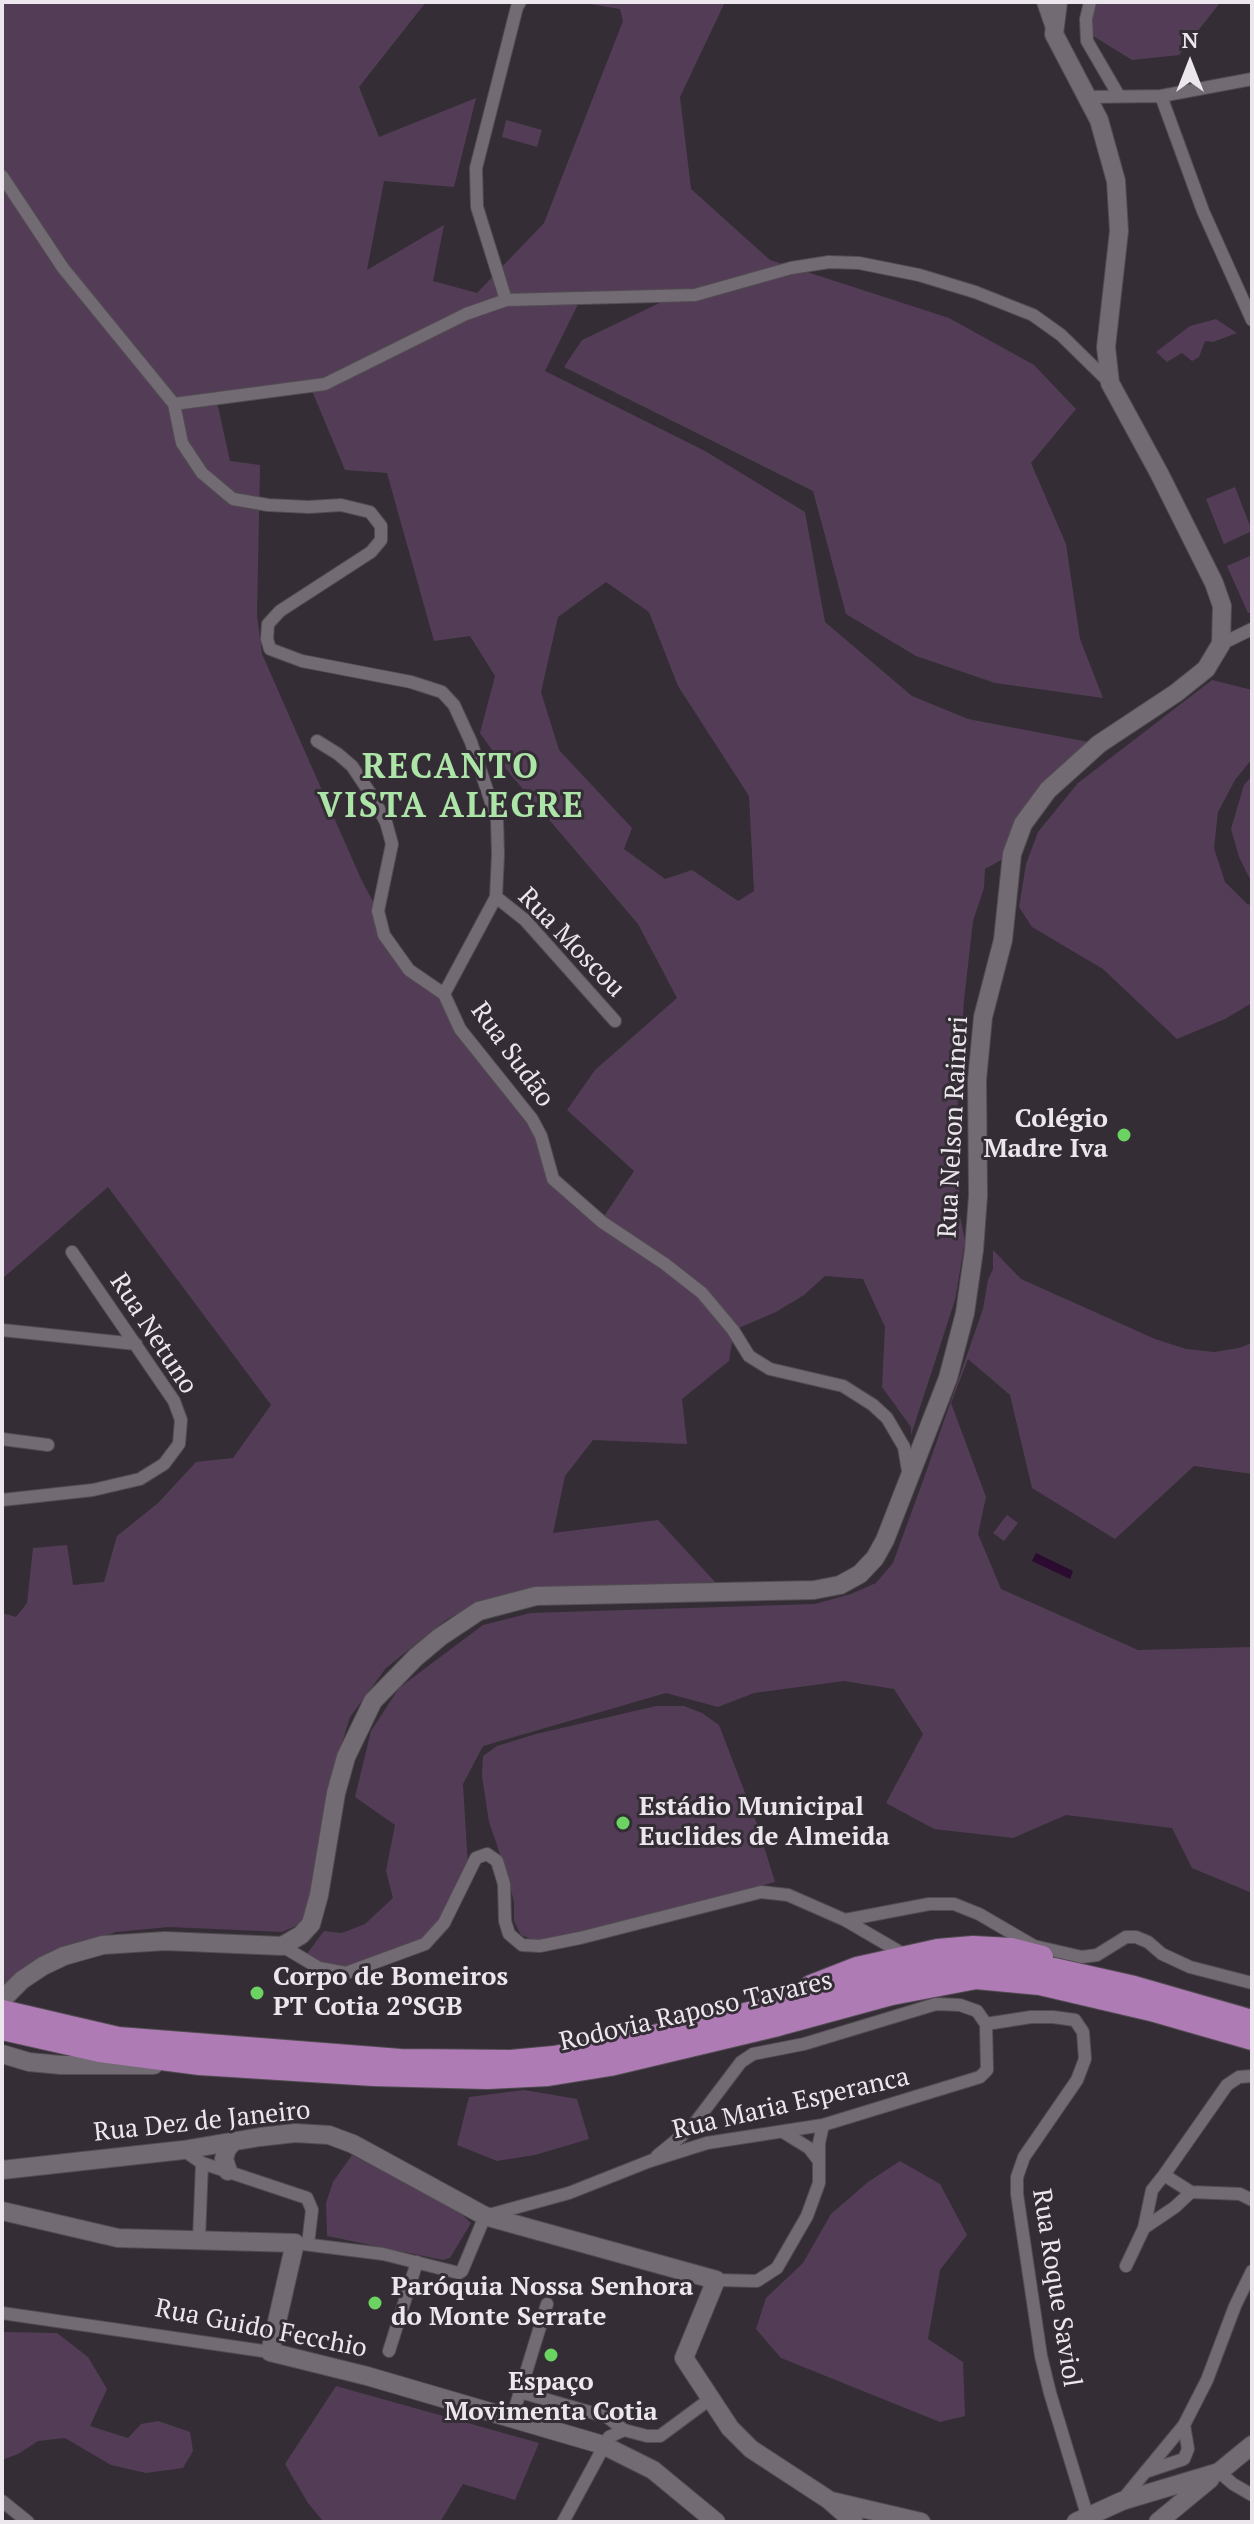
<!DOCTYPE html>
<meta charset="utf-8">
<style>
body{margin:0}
#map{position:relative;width:1254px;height:2524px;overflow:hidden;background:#342d35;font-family:"PT Serif",serif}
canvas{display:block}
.frame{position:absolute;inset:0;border:4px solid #ece7ec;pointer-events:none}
.north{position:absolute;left:1150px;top:24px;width:80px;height:80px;-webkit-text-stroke:6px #342d35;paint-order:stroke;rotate:0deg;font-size:22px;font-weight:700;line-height:32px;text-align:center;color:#ece7ec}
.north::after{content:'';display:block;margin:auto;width:28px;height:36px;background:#ece7ec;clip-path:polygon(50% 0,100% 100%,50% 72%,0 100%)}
</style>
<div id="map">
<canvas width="1254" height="2524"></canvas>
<div class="frame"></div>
<div class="north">N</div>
</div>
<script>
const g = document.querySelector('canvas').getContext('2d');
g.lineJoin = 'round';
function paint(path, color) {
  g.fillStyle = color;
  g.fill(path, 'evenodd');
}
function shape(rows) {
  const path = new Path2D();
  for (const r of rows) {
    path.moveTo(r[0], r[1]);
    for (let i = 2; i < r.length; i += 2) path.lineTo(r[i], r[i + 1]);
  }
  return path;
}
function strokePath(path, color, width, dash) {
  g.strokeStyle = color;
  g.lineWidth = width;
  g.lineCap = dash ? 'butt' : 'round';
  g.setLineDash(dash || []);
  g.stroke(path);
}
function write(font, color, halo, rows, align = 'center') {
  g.font = font + ' "PT Serif",serif';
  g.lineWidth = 6;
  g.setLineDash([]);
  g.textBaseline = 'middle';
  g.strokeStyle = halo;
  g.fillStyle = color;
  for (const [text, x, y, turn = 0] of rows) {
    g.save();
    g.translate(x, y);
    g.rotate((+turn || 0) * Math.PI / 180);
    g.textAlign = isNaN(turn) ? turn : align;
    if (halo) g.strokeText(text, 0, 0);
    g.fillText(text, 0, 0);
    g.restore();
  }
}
paint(shape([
 [2,2,426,2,359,87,379,137,476,98,454,187,384,181,367,270,444,225,433,281,477,293,544,223,623,21,620,9,578,2,725,2,680,97,691,189,770,260,949,318,1034,365,1076,409,1031,463,1066,544,1080,639,1103,698,995,683,916,656,846,614,813,491,564,367,582,340,689,289,584,292,545,371,705,451,805,512,825,622,912,696,968,719,1099,744,1048,790,1012,854,985,869,984,888,973,921,964,1000,956,1129,960,1165,959,1211,965,1241,955,1300,911,1435,911,1427,882,1387,885,1327,863,1279,825,1276,804,1295,776,1312,734,1330,729,1361,682,1399,687,1444,593,1440,565,1476,553,1533,658,1520,715,1582,522,1593,480,1602,446,1620,386,1668,350,1717,331,1778,323,1870,307,1913,298,1925,282,1932,169,1927,116,1932,83,1943,2,1992,2,1613,16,1617,27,1603,33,1548,67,1545,73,1585,104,1582,117,1536,158,1503,196,1462,233,1458,271,1405,108,1187,2,1279],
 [308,381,345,470,387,473,434,641,470,636,495,676,480,733,505,768,638,924,677,998,595,1070,567,1110,634,1171,603,1218,553,1179,532,1119,460,1029,444,994,409,970,384,935,378,911,361,879,262,654,257,615,260,465,230,461,215,393],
 [606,582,649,612,678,686,749,796,754,891,738,901,692,870,665,879,624,849,632,828,559,750,541,692,558,617],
 [1096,2,1228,2,1219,4,1179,55,1132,60,1085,31],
 [506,120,542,130,537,147,502,137],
 [1216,319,1237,333,1213,342,1205,341,1199,357,1192,361,1182,353,1167,362,1156,352,1190,326],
 [1235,487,1252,531,1224,544,1206,499],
 [1252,555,1252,612,1248,613,1227,566],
 [1212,680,1252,690,1252,759,1235,780,1218,812,1214,848,1225,882,1247,904,1252,905,1252,1003,1225,1019,1177,1039,1103,969,1032,927,1019,907,1026,864,1038,832,1078,783],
 [1252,776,1252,883,1239,857,1231,829,1244,785],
 [993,1250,1021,1279,1155,1339,1186,1349,1214,1352,1239,1348,1252,1343,1252,1474,1194,1466,1115,1539,1032,1488,1010,1395,968,1359,951,1403,986,1497,978,1534,1001,1589,1138,1650,1252,1647,1252,1893,1192,1868,1172,1828,1066,1815,1013,1838,934,1829,886,1803,923,1734,894,1689,844,1681,754,1693,718,1707,666,1693,483,1746,463,1784,468,1867,443,1921,424,1942,345,1971,318,1966,306,1955,324,1931,342,1933,365,1924,393,1898,386,1871,395,1825,355,1797,371,1731,399,1688,483,1625,531,1613,815,1604,851,1594,876,1583,893,1563,924,1478,983,1309,988,1280,993,1269],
 [1007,1515,1018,1523,1004,1541,993,1533],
 [656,1706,684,1706,702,1713,719,1725,757,1824,775,1882,539,1942,521,1935,514,1921,514,1903,509,1880,489,1822,482,1776,483,1756,497,1746,536,1734],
 [524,2090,577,2099,589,2139,535,2155,497,2161,457,2145,469,2097],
 [352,2155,456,2209,471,2223,450,2258,443,2260,327,2236,326,2203,333,2182],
 [900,2161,940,2184,967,2235,940,2270,928,2339,963,2362,965,2416,940,2422,781,2358,756,2329,766,2298,803,2263,831,2214,868,2182],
 [2,2332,57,2333,88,2357,107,2389,90,2426,128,2438,141,2424,158,2421,190,2432,193,2451,183,2468,146,2473,111,2465,65,2438,38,2441,18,2454,2,2460],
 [336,2386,539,2443,515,2500,463,2484,440,2522,322,2520,308,2503,285,2464]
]), '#533d56');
paint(shape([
 [1036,1553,1073,1571,1070,1579,1032,1561]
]), '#2b0b2f');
const minor = shape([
 [1043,2,1053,31],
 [1090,2,1086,19,1087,41,1119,96],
 [1161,96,1203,211,1252,320],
 [1088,97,1161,96,1252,79],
 [2,176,63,268,174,404,325,384,466,314,506,300,695,295,791,268,829,262,859,263,919,275,975,292,1033,315,1061,335,1110,383],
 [506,300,477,207,476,168,517,7,520,2],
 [174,404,182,443,202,473,233,499,268,505,309,507,341,505,370,512,381,526,381,540,371,552,280,611,268,624,267,639,270,649,302,661,411,682,442,692,454,705,471,742,497,820,498,854,496,897,444,994],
 [1221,644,1252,629],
 [317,741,338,754,352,766,370,793,386,822,392,844,378,911,384,935,409,970,444,994],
 [496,897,525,920,615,1021],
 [444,994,460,1029,532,1119,541,1136,553,1179,602,1222,665,1264,702,1293,733,1330,749,1356,770,1369,843,1386,873,1405,887,1418,904,1447,909,1477],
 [2,1330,136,1344],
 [2,1439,48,1445],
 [2,1500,93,1490,140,1479,164,1464,179,1444,181,1420,174,1401,72,1252],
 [845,1920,905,1955],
 [282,1946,319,1968,346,1973,425,1944,444,1923,476,1858,487,1854,497,1861,504,1884,505,1921,509,1934,522,1945,540,1946,580,1938,761,1892,788,1895,845,1920,929,1904,954,1904,979,1914,1034,1946,1082,1957,1097,1955,1126,1937,1136,1937,1148,1942,1162,1954,1190,1967,1252,1983],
 [986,2024,1031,2017,1053,2017,1075,2020,1083,2032,1085,2059,1077,2080,1024,2157,1017,2177,1017,2194,1041,2356,1050,2393,1088,2518],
 [783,2132,809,2148,819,2161],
 [183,2150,202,2163,307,2198,312,2210,308,2244],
 [657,2156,691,2128,741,2062,753,2054,804,2044,936,2004,960,2005,977,2011,986,2024],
 [1164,2175,1227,2085,1239,2077,1252,2076],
 [1144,2228,1175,2207,1191,2192],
 [199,2240,202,2163],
 [295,2243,383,2254,459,2273,462,2271,485,2216,569,2193,650,2161,707,2143,823,2125,980,2077,987,2070,986,2024],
 [1126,2266,1144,2228,1152,2190,1164,2175,1191,2192,1240,2194,1252,2200],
 [716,2280,757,2281,777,2268,807,2216,819,2183,819,2143,823,2125],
 [2,2313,270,2352],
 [389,2351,417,2262],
 [520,2392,607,2417,624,2430],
 [512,2418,547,2304],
 [1145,2472,1184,2459,1188,2449,1184,2425],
 [1219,2472,1233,2484,1252,2495],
 [1123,2499,1184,2425,1207,2380,1235,2306,1252,2271],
 [2,2501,28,2522],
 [563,2522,609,2437,624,2430,647,2436,660,2436,710,2399]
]);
const secondary = shape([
 [2,2000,22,1980,43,1966,64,1956,103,1945,165,1941,282,1946,301,1935,311,1924,319,1895,336,1793,346,1757,373,1701,416,1657,440,1637,479,1611,536,1596,814,1590,840,1585,860,1574,875,1558,885,1540,948,1378,965,1313,974,1250,978,1196,977,1080,983,1017,1003,940,1012,854,1023,824,1048,790,1099,744,1176,693,1206,669,1221,644,1222,606,1214,583,1159,473,1110,383,1106,347,1119,231,1116,181,1099,120,1054,34,1058,2],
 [2,2054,29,2062,61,2065,154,2065],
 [2,2170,183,2150,260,2137,295,2133,329,2135,353,2144,485,2216,716,2280,684,2358,730,2428,751,2449,829,2500,854,2522],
 [228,2171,224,2159,227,2149,233,2142],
 [2,2211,118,2238,295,2243,270,2352,367,2376,603,2445,653,2470,716,2522],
 [831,2501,921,2522],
 [1076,2522,1122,2501,1219,2472,1252,2445],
 [1158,2522,1210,2479]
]);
const motorway = shape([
 [811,1986,857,1968,938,1950,973,1947,1011,1949,1042,1957],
 [2,2011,118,2038,400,2060,511,2061,554,2057,613,2046,923,1971,965,1965,1002,1964,1054,1969,1134,1987,1252,2021],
 [2,2029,100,2051,200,2064,374,2075,487,2078,548,2075,610,2065,778,2025,892,1994,976,1978,1040,1984,1151,2010,1252,2039]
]);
strokePath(minor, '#524c52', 14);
strokePath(secondary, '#524c52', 20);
strokePath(motorway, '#524c52', 24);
strokePath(minor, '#736b74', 12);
strokePath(secondary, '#736b74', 18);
strokePath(motorway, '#af7bb5', 22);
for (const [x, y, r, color] of [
 [1124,1135,8,"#6bd362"],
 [623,1823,8,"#6bd362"],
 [257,1993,8,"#6bd362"],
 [375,2303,8,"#6bd362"],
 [551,2355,8,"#6bd362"]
]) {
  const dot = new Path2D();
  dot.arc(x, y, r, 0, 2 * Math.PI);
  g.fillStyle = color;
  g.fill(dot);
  strokePath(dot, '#342d35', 3);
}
write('26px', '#ece7ec', '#342d35', [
 ["Rua Moscou",571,943,46],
 ["Rua Sudão",512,1055,54],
 ["Rua Nelson Raineri",954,1127,-87],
 ["Rua Netuno",153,1334,57],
 ["Rodovia Raposo Tavares",696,2012,-13],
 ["Rua Maria Esperanca",791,2104,-13],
 ["Rua Dez de Janeiro",202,2122,-6],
 ["Rua Roque Saviol",1056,2288,81],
 ["Rua Guido Fecchio",261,2329,11]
]);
write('bold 26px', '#ece7ec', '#342d35', [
 ["Colégio",1108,1120,"right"],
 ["Madre Iva",1108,1150,"right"],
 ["Estádio Municipal",639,1808],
 ["Euclides de Almeida",639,1838],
 ["Corpo de Bomeiros",273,1978],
 ["PT Cotia 2ºSGB",273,2008],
 ["Paróquia Nossa Senhora",391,2288],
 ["do Monte Serrate",391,2318],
 ["Espaço",551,2383,"center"],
 ["Movimenta Cotia",551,2413,"center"]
], 'left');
g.letterSpacing = '2px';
write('bold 34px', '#ade4a7', '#342d35', [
 ["RECANTO",451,768],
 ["VISTA ALEGRE",451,807]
]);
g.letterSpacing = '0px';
</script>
